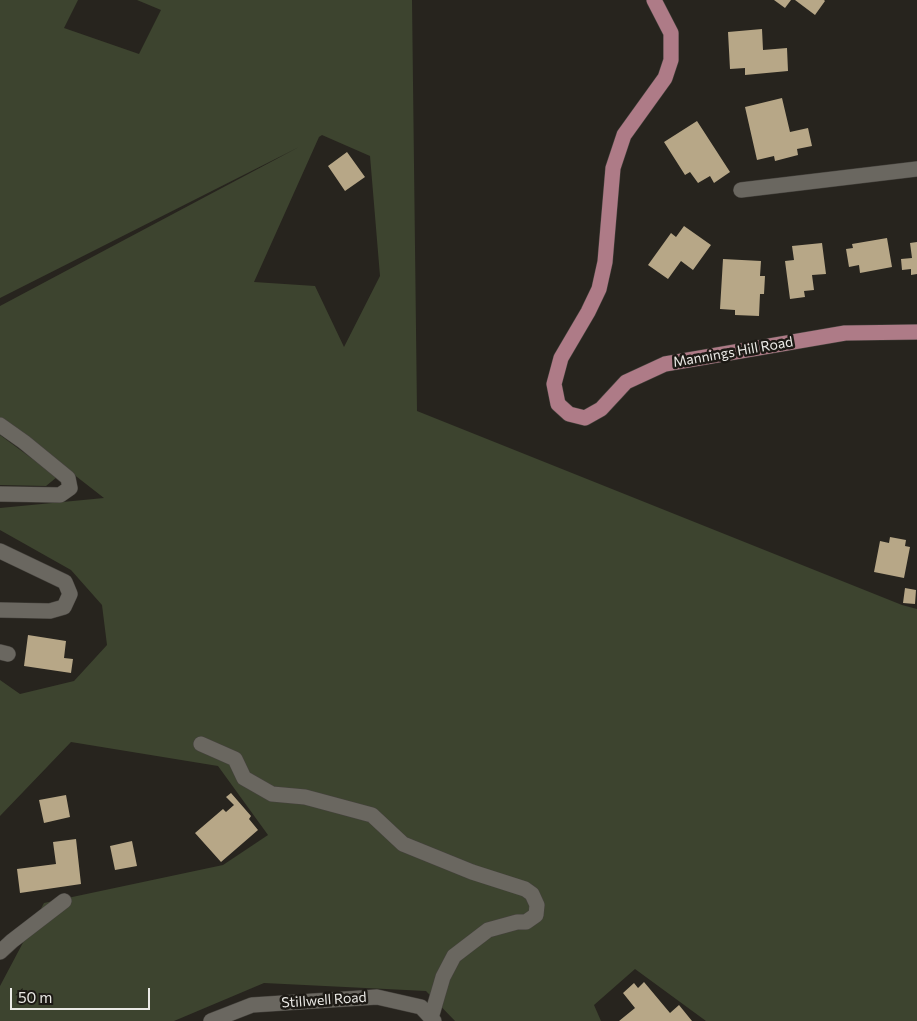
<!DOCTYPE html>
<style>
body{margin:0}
#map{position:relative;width:917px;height:1021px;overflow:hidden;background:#27241e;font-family:Commissioner,sans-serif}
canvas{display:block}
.scale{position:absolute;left:10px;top:988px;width:140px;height:22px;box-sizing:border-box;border:2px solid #ebeae6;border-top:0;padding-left:6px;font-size:15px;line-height:18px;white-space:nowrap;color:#ebeae6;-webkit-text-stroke:4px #1d1a15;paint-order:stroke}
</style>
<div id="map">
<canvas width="917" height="1021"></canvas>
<div class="scale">50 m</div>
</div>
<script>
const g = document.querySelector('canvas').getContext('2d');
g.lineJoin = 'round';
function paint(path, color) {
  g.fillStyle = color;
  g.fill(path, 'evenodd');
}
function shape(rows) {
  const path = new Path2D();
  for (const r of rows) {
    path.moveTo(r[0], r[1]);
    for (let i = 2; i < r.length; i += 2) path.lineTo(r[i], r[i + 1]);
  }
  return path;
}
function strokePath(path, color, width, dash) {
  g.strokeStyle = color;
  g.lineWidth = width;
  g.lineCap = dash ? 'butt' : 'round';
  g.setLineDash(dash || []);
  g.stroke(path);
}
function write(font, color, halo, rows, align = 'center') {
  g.font = font + ' Commissioner,sans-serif';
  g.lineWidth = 5;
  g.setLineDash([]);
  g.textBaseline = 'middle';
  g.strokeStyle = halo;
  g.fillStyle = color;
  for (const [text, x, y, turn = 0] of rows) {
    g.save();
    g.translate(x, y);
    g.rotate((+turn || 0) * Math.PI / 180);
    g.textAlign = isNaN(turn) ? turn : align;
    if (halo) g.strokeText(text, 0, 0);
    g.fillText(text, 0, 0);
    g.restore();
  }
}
paint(shape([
 [0,0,78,0,64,28,139,54,161,10,137,0,412,0,417,411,902,605,917,609,917,1021,706,1021,635,969,594,1005,601,1021,455,1021,426,991,264,983,174,1021,0,1021,0,986,44,903,223,865,268,835,218,766,71,742,0,816,0,680,20,694,74,681,107,645,102,605,71,570,0,530,0,508,104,498,0,417,0,306,299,147,0,298],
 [322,135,370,156,380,276,344,347,315,286,254,282,319,137],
 [0,435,57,477,46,486,0,485]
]), '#3d442f');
paint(shape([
 [774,0,791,0,785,8],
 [795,0,824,0,825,1,815,15],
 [762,29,763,50,787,48,788,71,745,75,745,68,730,69,728,32],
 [782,98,790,132,808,128,812,146,797,149,798,155,775,161,774,156,757,160,745,107],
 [697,121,730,172,714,183,710,176,698,183,690,172,685,175,664,142],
 [347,152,365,177,345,191,328,166],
 [684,226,711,245,693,270,681,261,668,279,648,265,671,233,676,237],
 [887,238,892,267,860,273,859,265,849,267,846,249,853,248,852,244],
 [917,242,917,274,911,275,911,269,902,270,901,259,912,258,910,243],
 [822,243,826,274,812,275,814,290,804,291,805,297,790,299,785,261,794,260,792,246],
 [723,259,761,261,760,276,765,276,764,294,760,294,759,316,735,315,735,310,720,309],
 [890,537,906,540,905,546,910,547,904,578,874,572,880,541,889,543],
 [905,588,916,590,915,604,903,603],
 [28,635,66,641,64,658,73,659,71,673,24,666],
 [231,793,251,816,249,819,258,830,221,862,195,833,223,809,226,812,234,805,226,797],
 [66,795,70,817,44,823,39,800],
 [76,839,81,884,20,893,17,869,56,864,53,842],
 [132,841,137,866,115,870,110,846],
 [644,982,670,1013,679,1005,692,1021,619,1021,635,1008,623,993,634,983,638,988]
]), '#b7a787');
const minor = shape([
 [741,190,917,169],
 [0,425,24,442,68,478,70,488,60,495,0,494],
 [0,551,65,582,70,594,64,607,50,611,0,610],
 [0,652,8,654],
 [201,744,235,759,244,778,272,794,305,797,372,815,403,844,472,872,525,889,532,894,537,905,536,915,526,922,517,922,488,930,454,956,443,977,431,1018],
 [0,952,12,941,64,901],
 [211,1021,252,1005,377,997,421,1007,434,1021]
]);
const major = shape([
 [654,0,671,33,671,60,665,78,624,135,613,168,605,262,599,289,588,312,561,358,554,384,558,404,569,414,585,418,601,409,626,382,665,364,845,333,917,332]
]);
strokePath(minor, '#45423d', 16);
strokePath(major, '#45423d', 16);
strokePath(minor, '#6a6760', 15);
strokePath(major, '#ae7b87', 15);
write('14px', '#ebeae6', '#1d1a15', [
 ["Mannings Hill Road",733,352,-10],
 ["Stillwell Road",324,1000,-4]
]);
</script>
